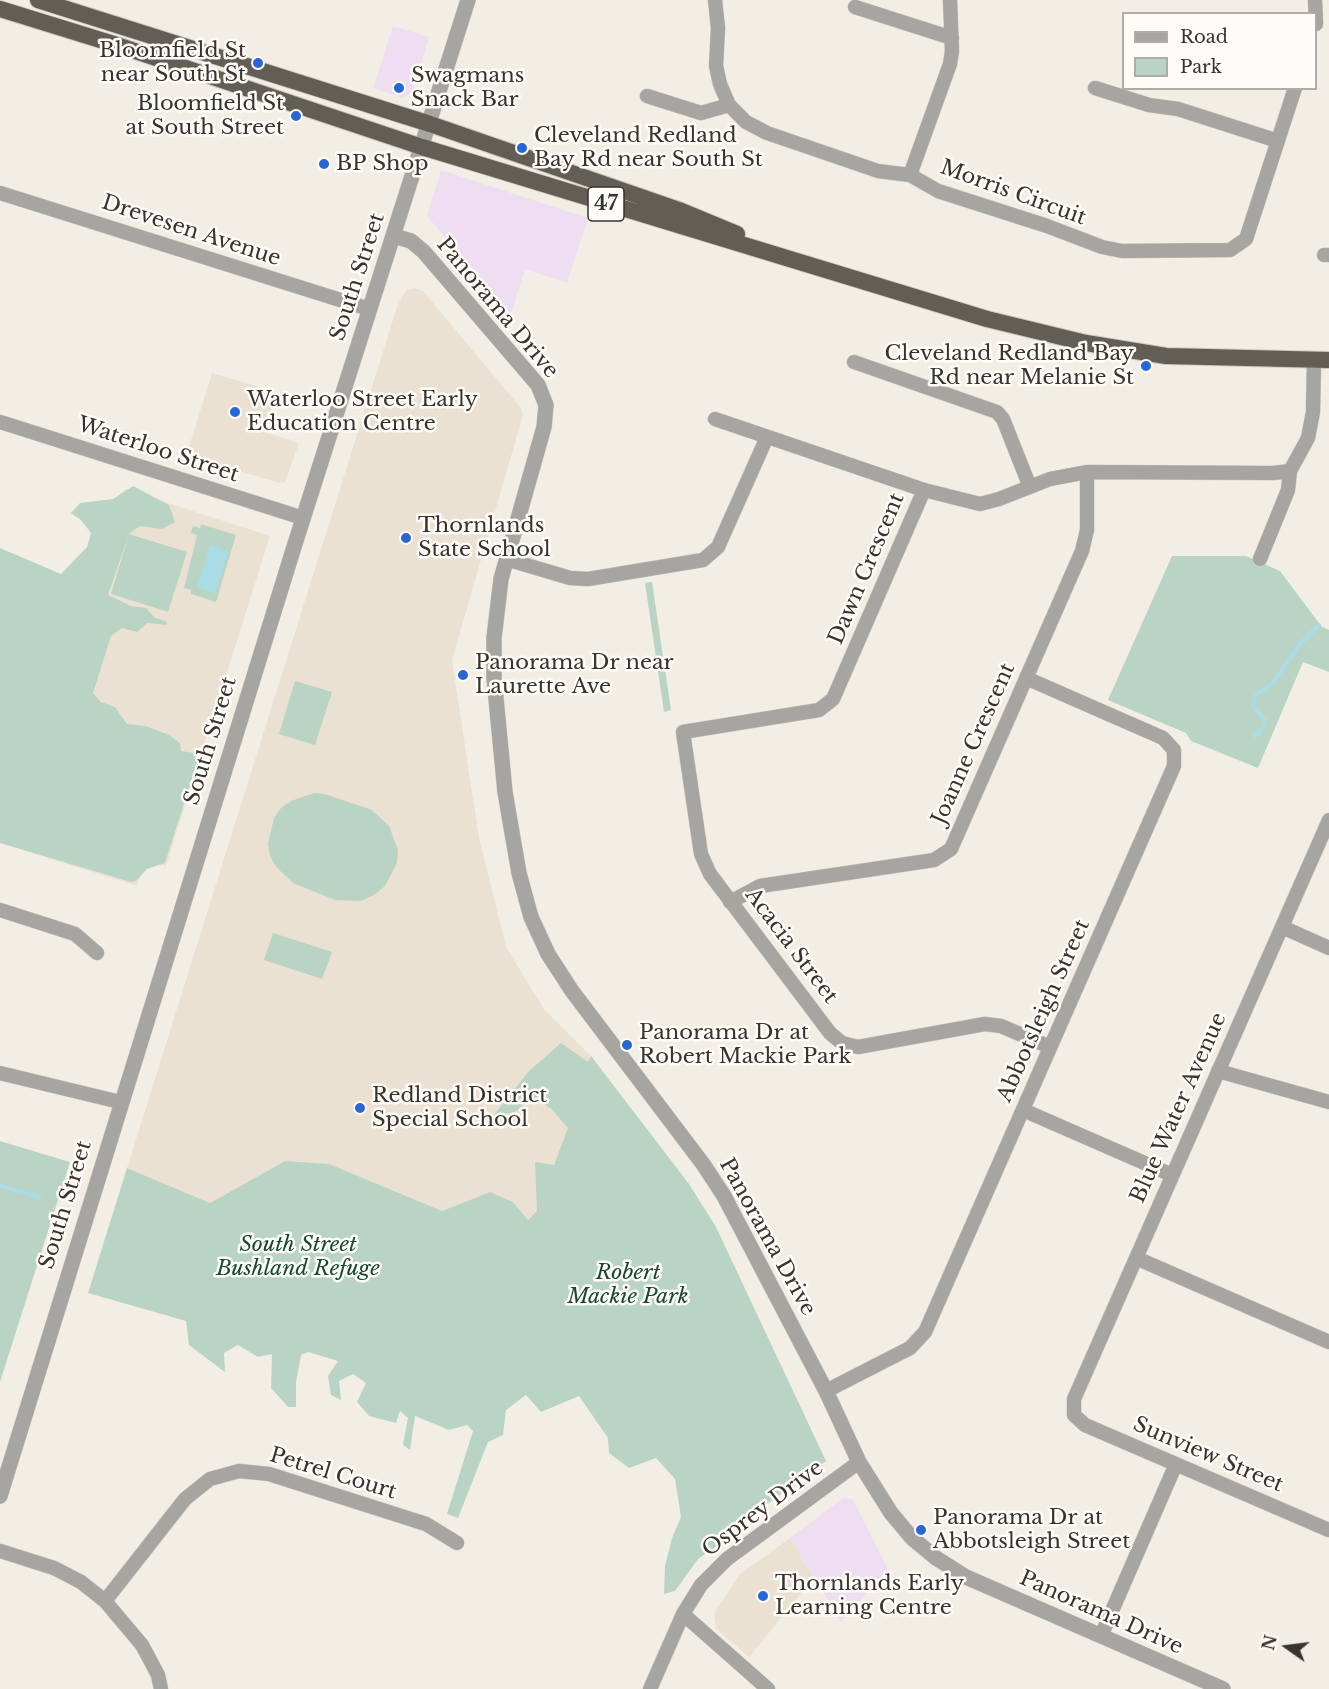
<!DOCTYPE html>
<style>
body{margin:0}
#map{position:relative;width:1329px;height:1689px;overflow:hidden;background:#f3eee5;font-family:"Libre Baskerville",serif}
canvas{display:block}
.legend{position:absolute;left:1122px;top:12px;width:195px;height:78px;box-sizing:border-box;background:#fffbf6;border:2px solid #afaba7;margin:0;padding:8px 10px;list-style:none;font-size:18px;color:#363430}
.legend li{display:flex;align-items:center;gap:12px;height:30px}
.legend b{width:30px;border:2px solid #afaba7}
.north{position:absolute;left:1257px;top:1617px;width:60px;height:60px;-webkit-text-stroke:4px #fffbf6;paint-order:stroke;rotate:284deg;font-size:16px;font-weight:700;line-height:24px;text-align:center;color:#363430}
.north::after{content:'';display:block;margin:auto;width:21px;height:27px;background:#363430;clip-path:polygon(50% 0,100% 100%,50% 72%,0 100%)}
</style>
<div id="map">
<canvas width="1329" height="1689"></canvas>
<ul class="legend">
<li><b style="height:8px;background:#a7a5a1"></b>Road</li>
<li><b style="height:16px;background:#b9d4c4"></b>Park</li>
</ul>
<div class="north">N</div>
</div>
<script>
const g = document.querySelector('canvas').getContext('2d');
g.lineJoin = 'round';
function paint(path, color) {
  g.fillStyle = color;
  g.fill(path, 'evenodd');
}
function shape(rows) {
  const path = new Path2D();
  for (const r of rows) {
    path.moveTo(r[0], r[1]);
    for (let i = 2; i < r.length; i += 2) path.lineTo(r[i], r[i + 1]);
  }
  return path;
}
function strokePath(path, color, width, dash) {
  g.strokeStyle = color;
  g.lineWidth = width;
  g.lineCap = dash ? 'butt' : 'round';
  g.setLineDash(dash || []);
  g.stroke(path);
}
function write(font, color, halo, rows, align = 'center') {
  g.font = font + ' "Libre Baskerville",serif';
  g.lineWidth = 5;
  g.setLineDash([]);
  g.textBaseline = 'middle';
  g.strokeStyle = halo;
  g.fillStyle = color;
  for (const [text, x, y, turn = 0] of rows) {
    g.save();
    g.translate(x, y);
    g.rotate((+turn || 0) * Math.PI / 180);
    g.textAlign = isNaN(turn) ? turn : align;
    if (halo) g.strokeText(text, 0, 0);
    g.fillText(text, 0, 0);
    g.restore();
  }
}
paint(shape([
 [393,26,429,37,413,91,403,98,373,88],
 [441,170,588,218,567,283,525,269,511,314,427,216],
 [843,1498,853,1499,888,1569,841,1622,790,1538]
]), '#efdef1');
paint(shape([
 [414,288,423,291,521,408,523,415,452,660,479,838,506,947,544,1009,591,1056,537,1228,490,1192,442,1211,285,1161,210,1203,127,1168,397,307,406,290],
 [212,373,277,392,264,432,299,443,285,482,280,483,186,456],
 [125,489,270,536,166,866,146,860,137,886,13,847],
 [790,1538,814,1578,749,1657,716,1629,714,1614,740,1574]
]), '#ebe1d2');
paint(shape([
 [133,486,169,505,175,522,162,529,140,526,129,534,187,552,168,612,111,594,129,534,108,595,131,606,146,608,155,618,166,621,167,625,147,623,137,632,122,628,111,636,93,693,101,702,115,707,127,724,146,726,169,735,180,743,181,751,194,753,198,760,165,863,147,869,136,881,131,882,0,843,0,548,61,574,87,547,91,533,81,520,71,513,80,503,113,499],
 [201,524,236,535,216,602,191,594,191,590,184,588,197,535,191,533,193,526,200,528],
 [1172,556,1246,556,1280,571,1322,627,1329,630,1329,672,1303,662,1258,768,1191,741,1186,733,1108,700],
 [652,582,671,710,664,712,645,583],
 [295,681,332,692,315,745,279,734],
 [314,793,325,794,372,810,389,826,398,850,397,863,385,886,374,895,361,901,335,900,293,883,276,867,270,856,268,844,274,818,281,808,291,801],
 [273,933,332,952,322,979,264,960],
 [561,1043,588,1062,591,1056,689,1184,716,1227,826,1461,736,1527,724,1541,698,1559,675,1591,664,1594,665,1566,672,1538,681,1517,675,1479,656,1458,629,1468,609,1453,608,1438,579,1396,541,1412,526,1395,506,1410,503,1435,488,1442,458,1518,447,1514,473,1431,467,1425,449,1430,415,1416,410,1450,403,1445,408,1418,400,1411,396,1423,369,1416,357,1402,366,1383,353,1374,339,1381,341,1400,331,1395,328,1376,338,1361,308,1352,301,1355,296,1382,296,1407,288,1407,271,1388,272,1354,258,1357,238,1345,224,1353,225,1372,189,1345,186,1321,88,1293,127,1168,210,1203,285,1161,329,1164,442,1211,490,1192,513,1202,528,1220,537,1211,535,1162,554,1165,568,1128,551,1109,533,1097,515,1112,493,1116,529,1071],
 [0,1141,70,1162,0,1382]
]), '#b9d4c4');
paint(shape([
 [210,545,228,551,215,593,197,587]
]), '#a9dce5');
strokePath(shape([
 [1255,736,1264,727,1265,720,1253,707,1255,696,1273,683,1299,645,1319,625],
 [0,1186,40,1197]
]), '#a9dce5', 4);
const minor = shape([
 [715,0,718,28,716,66,720,84,729,105,746,122,767,133,878,171,910,175,938,191,1047,226,1102,247,1122,251,1230,250,1246,239,1295,88],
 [1315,0,1316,24],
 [855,7,952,38],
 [1095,88,1149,105,1178,109,1278,141],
 [647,96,701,113,729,105],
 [910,175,950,64,952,51,950,0],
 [0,193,369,309],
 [1324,255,1329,255],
 [854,362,997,412,1003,419,1030,487],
 [715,419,924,490],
 [0,422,303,518],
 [506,559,570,578,588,579,703,560,718,547,767,437],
 [1260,559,1288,490,1290,471,1308,438,1313,412,1314,360],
 [1329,820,1074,1399,1074,1415,1085,1425,1329,1530],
 [730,902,760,886,934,860,951,849,1082,551,1087,530,1087,472],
 [0,910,75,934,97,953],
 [1282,927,1329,948],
 [1050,1047,1001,1026,985,1024,858,1047,842,1043,830,1033,710,874,701,854,683,732,819,710,833,699,924,490,980,504,999,499,1050,479,1087,472,1273,473,1290,471],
 [1218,1071,1329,1102],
 [0,1073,120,1102],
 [1023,1110,1172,1175],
 [1136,1258,1329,1342],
 [826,1391,910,1348,925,1332,1174,766,1174,750,1163,738,1026,678],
 [0,1551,54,1568,81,1582,105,1601,142,1645,158,1675,161,1689],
 [105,1601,185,1499,210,1479,239,1471,269,1474,426,1524,457,1543],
 [683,1614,768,1689],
 [1101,1636,1176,1464],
 [650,1689,683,1614,701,1585,727,1559,859,1462]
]);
const tertiary = shape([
 [394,236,411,241,424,252,538,385,546,405,544,427,501,579,494,638,494,678,505,792,519,873,531,917,548,954,572,991,703,1164,724,1196,826,1391,859,1462,891,1513,912,1538,936,1558,966,1577,1223,1689],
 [0,1496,294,547,468,0]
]);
const trunk = shape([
 [38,0,430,124,679,210,737,234],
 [0,9,120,46,422,147,987,319,1086,343,1166,356,1329,360]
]);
strokePath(minor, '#cdc9c1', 15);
strokePath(tertiary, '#cdc9c1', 16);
strokePath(trunk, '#cdc9c1', 18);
strokePath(minor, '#a7a5a1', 14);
strokePath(tertiary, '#a7a5a1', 15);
strokePath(trunk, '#625e56', 16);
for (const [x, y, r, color] of [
 [258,63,6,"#2866d3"],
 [399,88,6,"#2866d3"],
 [296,116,6,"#2866d3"],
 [522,148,6,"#2866d3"],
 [324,164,6,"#2866d3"],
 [1146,366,6,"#2866d3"],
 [235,412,6,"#2866d3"],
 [406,538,6,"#2866d3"],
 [463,675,6,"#2866d3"],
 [627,1045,6,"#2866d3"],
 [360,1108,6,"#2866d3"],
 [921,1530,6,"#2866d3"],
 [763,1596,6,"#2866d3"]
]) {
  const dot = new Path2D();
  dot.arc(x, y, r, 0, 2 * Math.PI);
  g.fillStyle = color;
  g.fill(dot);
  strokePath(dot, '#fffbf6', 2);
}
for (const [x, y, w] of [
 [606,204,36]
]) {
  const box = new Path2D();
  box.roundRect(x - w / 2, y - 17, w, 34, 4.5);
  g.fillStyle = '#fffbf6';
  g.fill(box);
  strokePath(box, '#363430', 1.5);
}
write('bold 20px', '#363430', null, [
 ["47",606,204]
]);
write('21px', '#363430', '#fffbf6', [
 ["Bloomfield St",246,51,"right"],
 ["near South St",246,75,"right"],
 ["Swagmans",411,76],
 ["Snack Bar",411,100],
 ["Bloomfield St",284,104,"right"],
 ["at South Street",284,128,"right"],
 ["Cleveland Redland",534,136],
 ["Bay Rd near South St",534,160],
 ["BP Shop",336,164],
 ["Cleveland Redland Bay",1134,354,"right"],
 ["Rd near Melanie St",1134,378,"right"],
 ["Waterloo Street Early",247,400],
 ["Education Centre",247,424],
 ["Thornlands",418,526],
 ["State School",418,550],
 ["Panorama Dr near",475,663],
 ["Laurette Ave",475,687],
 ["Panorama Dr at",639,1033],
 ["Robert Mackie Park",639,1057],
 ["Redland District",372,1096],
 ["Special School",372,1120],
 ["Panorama Dr at",933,1518],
 ["Abbotsleigh Street",933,1542],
 ["Thornlands Early",775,1584],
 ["Learning Centre",775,1608]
], 'left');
write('21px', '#363430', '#fffbf6', [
 ["Morris Circuit",1013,193,20],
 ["Drevesen Avenue",191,231,18],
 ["South Street",358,277,-72],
 ["Panorama Drive",497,308,50],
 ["Waterloo Street",158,450,18],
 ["Dawn Crescent",867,569,-67],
 ["South Street",211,741,-73],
 ["Joanne Crescent",974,744,-66],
 ["Acacia Street",791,946,53],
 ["Abbotsleigh Street",1044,1011,-66],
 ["Blue Water Avenue",1179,1108,-66],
 ["South Street",66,1205,-73],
 ["Panorama Drive",767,1237,61],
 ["Sunview Street",1208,1455,23],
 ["Petrel Court",333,1474,17],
 ["Osprey Drive",763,1509,-37],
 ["Panorama Drive",1101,1613,24]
]);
write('italic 21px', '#174932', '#fffbf6', [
 ["South Street",298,1245],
 ["Bushland Refuge",298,1269],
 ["Robert",628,1273],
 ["Mackie Park",628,1297]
]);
</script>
